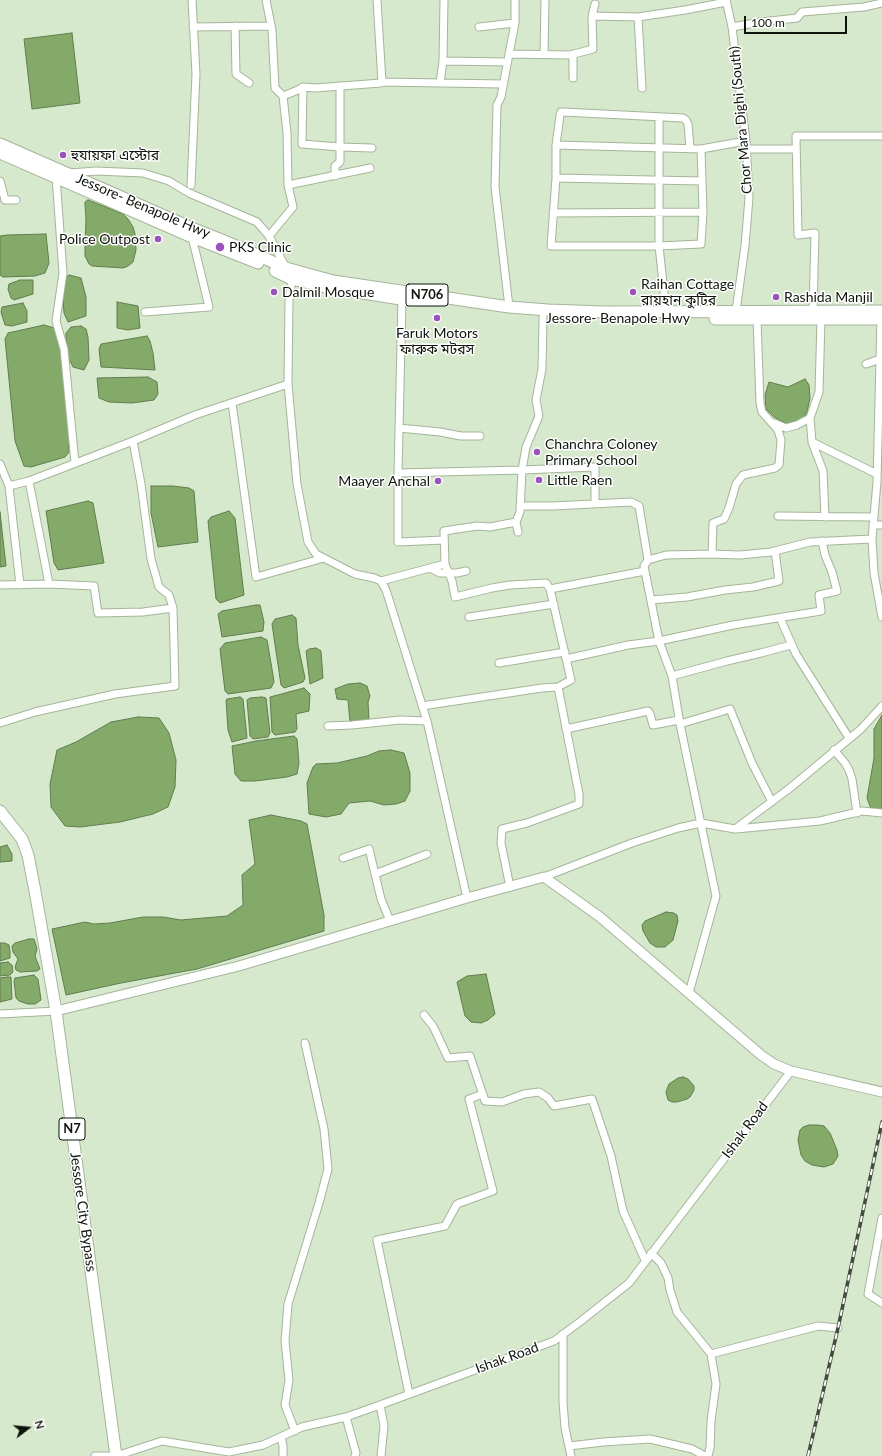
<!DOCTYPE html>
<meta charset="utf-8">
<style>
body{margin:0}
#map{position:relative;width:882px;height:1456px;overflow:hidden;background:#d7e9cd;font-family:Lato,sans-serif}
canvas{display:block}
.north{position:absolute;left:8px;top:1408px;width:40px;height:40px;-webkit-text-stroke:3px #fff;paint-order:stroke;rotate:74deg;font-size:11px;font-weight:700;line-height:16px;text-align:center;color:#0e140b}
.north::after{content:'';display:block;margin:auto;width:14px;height:18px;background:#0e140b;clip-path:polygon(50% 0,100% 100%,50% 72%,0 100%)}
.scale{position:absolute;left:744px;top:16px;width:103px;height:18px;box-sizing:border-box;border:2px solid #0e140b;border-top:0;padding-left:5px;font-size:12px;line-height:14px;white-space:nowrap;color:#0e140b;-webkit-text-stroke:3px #fff;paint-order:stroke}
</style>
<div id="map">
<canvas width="882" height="1456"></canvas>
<div class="north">N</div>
<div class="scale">100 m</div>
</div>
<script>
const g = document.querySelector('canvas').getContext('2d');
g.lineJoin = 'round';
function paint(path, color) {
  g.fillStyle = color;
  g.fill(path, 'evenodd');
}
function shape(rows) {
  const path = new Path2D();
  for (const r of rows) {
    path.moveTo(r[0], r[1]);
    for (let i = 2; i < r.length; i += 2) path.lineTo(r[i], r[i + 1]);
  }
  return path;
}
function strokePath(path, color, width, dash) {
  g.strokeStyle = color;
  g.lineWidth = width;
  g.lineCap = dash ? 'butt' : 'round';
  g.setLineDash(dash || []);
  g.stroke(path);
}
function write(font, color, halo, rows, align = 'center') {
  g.font = font + ' Lato,"Noto Sans Bengali",sans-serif';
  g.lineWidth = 3;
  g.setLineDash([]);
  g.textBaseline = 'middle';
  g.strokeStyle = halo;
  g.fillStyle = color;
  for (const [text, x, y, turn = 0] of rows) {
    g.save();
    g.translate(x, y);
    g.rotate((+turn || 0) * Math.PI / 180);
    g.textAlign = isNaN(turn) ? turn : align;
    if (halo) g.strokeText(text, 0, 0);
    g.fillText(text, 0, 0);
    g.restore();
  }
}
const water = shape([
 [72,33,80,103,32,109,24,39,72,33],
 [88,200,123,214,128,219,133,227,135,234,136,250,133,262,128,266,123,268,92,266,89,264,85,256,85,248,86,218,85,205,85,202,88,200],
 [46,234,49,263,45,273,35,276,3,277,0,275,0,236,7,235,46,234],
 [69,275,81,278,86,297,86,316,68,322,64,313,63,300,66,278,69,275],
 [20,280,33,280,33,294,14,300,11,298,8,289,9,284,20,280],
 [117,302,138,306,140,328,128,330,117,328,117,302],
 [23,303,27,311,27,322,12,326,5,325,1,312,2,307,23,303],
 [44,325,58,329,64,364,64,390,69,431,69,452,65,457,31,467,24,466,15,441,5,339,8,333,44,325],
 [81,326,86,329,88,337,89,360,84,370,73,367,68,357,66,346,66,333,71,327,81,326],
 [147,336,150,341,153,353,155,370,101,367,99,349,101,344,147,336],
 [148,377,157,382,158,394,154,400,132,403,109,402,99,398,97,378,148,377],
 [805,379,809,385,810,398,807,412,802,420,789,425,774,417,766,409,765,395,769,382,788,387,805,379],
 [151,486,173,486,189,488,194,491,198,542,158,547,151,513,151,486],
 [88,501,93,503,104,563,58,570,54,563,46,511,88,501],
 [229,511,235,518,244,595,220,603,216,599,208,521,211,517,229,511],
 [0,512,6,566,0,567,0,512],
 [256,605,260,605,264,622,263,631,222,637,218,614,222,611,256,605],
 [292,615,296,618,298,645,305,678,303,682,284,688,281,685,272,624,275,619,292,615],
 [261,637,267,640,272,669,274,682,271,688,228,694,225,691,220,649,225,643,261,637],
 [316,648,321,651,323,678,310,684,306,651,309,649,316,648],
 [360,683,367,686,370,696,368,702,369,719,354,723,350,722,348,700,337,699,335,689,348,684,360,683],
 [304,688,310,694,309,711,296,714,297,729,295,732,275,735,272,732,270,697,304,688],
 [240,697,243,699,247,738,232,742,228,730,226,700,227,699,240,697],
 [262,697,266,698,270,733,268,737,253,739,250,736,247,700,250,698,262,697],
 [882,715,882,810,871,809,867,798,874,758,874,729,882,715],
 [138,717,159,718,169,733,176,760,175,787,168,807,153,814,120,822,80,827,65,826,51,807,50,784,57,750,76,742,111,722,138,717],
 [294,736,297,739,299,763,297,774,287,777,255,781,241,781,235,774,232,746,256,741,294,736],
 [391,750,404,753,410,773,410,791,405,801,396,804,384,805,370,801,349,803,341,814,326,817,309,814,307,783,313,767,316,764,337,763,367,756,379,751,391,750],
 [271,815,301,821,307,824,324,915,324,931,197,969,121,983,66,995,52,929,85,922,94,924,110,923,143,917,163,917,181,920,227,916,243,905,242,875,255,864,249,820,271,815],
 [7,845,12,854,12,861,0,862,0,847,7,845],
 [666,912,674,913,677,915,678,921,673,940,665,947,656,947,650,943,643,931,642,925,645,921,666,912],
 [29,939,34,939,37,949,35,956,40,969,37,971,20,972,16,970,15,967,18,959,13,952,12,946,15,943,29,939],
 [0,943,5,943,9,945,10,951,10,958,0,961,0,943],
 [8,962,12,965,13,972,10,975,0,976,0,963,8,962],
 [486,974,495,1014,488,1020,481,1023,471,1022,465,1016,457,982,467,976,486,974],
 [34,975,38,979,41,1000,35,1004,28,1004,19,1001,16,998,14,981,15,978,34,975],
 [7,977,11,977,12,999,0,1002,0,978,7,977],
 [683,1077,688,1079,694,1086,694,1090,690,1097,687,1099,677,1102,672,1102,668,1100,666,1092,669,1084,678,1078,683,1077],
 [809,1125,818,1125,824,1126,830,1133,837,1150,838,1156,833,1164,824,1167,812,1165,805,1161,801,1155,798,1140,800,1130,803,1127,809,1125]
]);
paint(water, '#83aa69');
strokePath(water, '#607d4d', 1);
const minor = shape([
 [266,0,272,30,275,88,283,96,287,133,288,185,293,207,269,236],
 [377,0,382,82,503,84],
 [726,0,732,27,746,141,749,198,745,246,736,311],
 [592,16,595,4],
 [638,17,642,88],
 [235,26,236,74,249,83],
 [193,27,271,26],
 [479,27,515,23],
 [732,27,761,22,797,18,802,12,864,7,882,3],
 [509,54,515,23,515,0],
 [544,55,545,0],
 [443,61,507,62],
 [573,78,573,54],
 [440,83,443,61,444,0],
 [303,87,302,144,340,147,340,86],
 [283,96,298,90,303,87,315,88,381,83],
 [659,117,659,246,701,244,703,212,701,149],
 [556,145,701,149,746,141],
 [746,149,796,149],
 [70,173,96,171,143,173,169,181,189,193,257,222,269,236,286,268],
 [335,176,335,166,340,162,340,147,372,148],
 [56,177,63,273,56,321,64,349,75,463],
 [556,178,701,181],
 [0,181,5,200,16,200],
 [191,185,196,74,192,0],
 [288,185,370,168],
 [553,213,703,212],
 [291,277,292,279,289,300,288,384,297,484,308,542,316,554,355,574,374,578,381,581,386,590,427,721,467,898],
 [509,307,495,187,497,105,501,97,509,54,570,55,593,49,592,16,638,17,685,10,726,2],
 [666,311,659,246,551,246,556,178,556,145,560,115,561,112,563,112,683,118,686,120,688,124,690,148],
 [813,311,815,233,798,235,796,136,882,136],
 [145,312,209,307,192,237],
 [881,316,877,482,872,539,874,573,882,617],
 [821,319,819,392,810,418,812,442,823,471,825,517],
 [866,364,880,359],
 [232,403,256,577,324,558],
 [774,423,786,428,797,425,810,418],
 [399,428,440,432,461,436,480,436],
 [812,442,877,474],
 [0,464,9,486,29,481],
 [398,473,402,299],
 [9,486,20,585],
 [520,506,553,506,631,502,639,506,648,560],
 [778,516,874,517],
 [516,522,518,532],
 [873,525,882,525],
 [444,540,398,542,398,473,522,470,526,447,539,416,536,400,542,369,543,317],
 [712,554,713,523,724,519,729,508,736,484,743,475,775,468,779,465,781,440,778,430,762,412,760,403,757,319],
 [445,564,452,581,455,597,492,588,510,585,546,583,550,589],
 [430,568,440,573,457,573,466,571],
 [381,581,445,564,444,531,477,526,490,527,516,522,520,512,522,470,595,467,595,504],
 [49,584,94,586,98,613,143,612,173,608],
 [0,585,49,584,29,481,133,441,195,415,288,384],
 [651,600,687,597,725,590,753,587,779,581,775,551],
 [469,617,554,604],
 [780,618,796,654,849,738],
 [566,659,628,645,659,641,733,625,821,611,819,595,837,591,832,572,825,555,822,541],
 [499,663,565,652],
 [672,676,727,661,761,653,791,645],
 [422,706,542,688,558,687,571,680,550,589,645,571],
 [0,723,35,712,115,694,175,686,173,608,169,595,159,587,151,559,141,484,133,441],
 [680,724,730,709,752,763,772,802],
 [328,726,352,725,400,720,427,721],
 [566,729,648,711,650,714,653,725,679,720],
 [834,750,845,763,849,770,852,779,857,813],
 [736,829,820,821,862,811,882,813],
 [343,858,369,849,381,899,390,921],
 [375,874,427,854],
 [544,877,632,843,678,828,701,823,735,829,790,788,861,729,882,706],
 [510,887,501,843,502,829,527,823,579,804,579,794,558,687],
 [689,993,716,896,680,724,672,676,659,641,644,566,648,560,666,555,712,554,740,555,771,552,810,542,872,539],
 [0,1014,56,1011],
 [424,1015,433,1026,448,1058,470,1056,485,1101,502,1102,524,1094,539,1092,548,1098,554,1106,592,1099,611,1156,623,1211,645,1260],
 [882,1218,868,1294,882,1303],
 [651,1253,661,1263,668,1278,670,1290,677,1312,711,1354,716,1384,711,1421,710,1448,708,1456],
 [563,1334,563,1402,565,1428,571,1456],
 [711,1354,818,1326,838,1328],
 [409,1394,377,1240,445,1226,457,1204,493,1191,469,1099,483,1094],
 [380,1405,384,1426,381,1456],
 [346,1417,356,1453,355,1456],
 [295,1431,285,1405,289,1380,285,1341,288,1304,319,1203,328,1169,324,1129,305,1043],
 [281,1437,283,1446,283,1456],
 [569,1446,603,1442,650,1439,692,1449,705,1456],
 [95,1456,116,1456,162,1441,229,1452,263,1445,302,1427,346,1417,380,1405,554,1341,581,1321,629,1283,791,1071]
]);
const tertiary = shape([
 [56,1011,239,966,467,898,544,877,600,917,761,1055,774,1064,791,1071,882,1092]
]);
const trunk = shape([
 [0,144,192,228,244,249,286,268,333,281,509,307,548,310,604,312,882,311],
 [0,153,192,237,258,263],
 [275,271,292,279,325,287,407,300],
 [715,319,882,319],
 [0,811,22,839,28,855,35,891,56,1011,116,1456]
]);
strokePath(minor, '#a4b59a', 9);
strokePath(tertiary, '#a4b59a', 11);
strokePath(trunk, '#a4b59a', 13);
strokePath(minor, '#fff', 7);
strokePath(tertiary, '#fff', 9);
strokePath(trunk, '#fff', 11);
const rail = shape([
 [808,1456,838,1328,882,1122]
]);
strokePath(rail, '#424b3d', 3.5);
strokePath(rail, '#fff', 2, [6]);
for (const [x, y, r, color] of [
 [63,155,4,"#9d50c1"],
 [158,239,4,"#9d50c1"],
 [220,247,5,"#9d50c1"],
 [274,292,4,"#9d50c1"],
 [633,292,4,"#9d50c1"],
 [776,297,4,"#9d50c1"],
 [437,318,4,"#9d50c1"],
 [537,452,4,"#9d50c1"],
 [539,480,4,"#9d50c1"],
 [438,481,4,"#9d50c1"]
]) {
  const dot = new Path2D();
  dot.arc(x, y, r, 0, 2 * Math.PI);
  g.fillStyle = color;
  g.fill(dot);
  strokePath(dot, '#fff', 1.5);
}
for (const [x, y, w] of [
 [427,295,42],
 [72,1129,26]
]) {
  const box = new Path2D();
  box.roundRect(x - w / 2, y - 11, w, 22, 3);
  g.fillStyle = '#fff';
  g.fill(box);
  strokePath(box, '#0e140b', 1);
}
write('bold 13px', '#0e140b', null, [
 ["N706",427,295],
 ["N7",72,1129]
]);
write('14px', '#0e140b', '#fff', [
 ["Chor Mara Dighi (South)",741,120,-95],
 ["Jessore- Benapole Hwy",143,206,23],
 ["Jessore- Benapole Hwy",618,318],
 ["Ishak Road",745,1130,-53],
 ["Jessore City Bypass",83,1212,82],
 ["Ishak Road",507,1358,-20]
]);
write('14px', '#0e140b', '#fff', [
 ["হুযায়ফা এস্টোর",71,155],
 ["Police Outpost",150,239,"right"],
 ["PKS Clinic",229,247],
 ["Raihan Cottage",641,284],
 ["রায়হান কুটির",641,300],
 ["Dalmil Mosque",282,292],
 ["Rashida Manjil",784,297],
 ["Faruk Motors",437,333,"center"],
 ["ফারুক মটরস",437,349,"center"],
 ["Chanchra Coloney",545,444],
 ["Primary School",545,460],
 ["Little Raen",547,480],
 ["Maayer Anchal",430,481,"right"]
], 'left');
</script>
